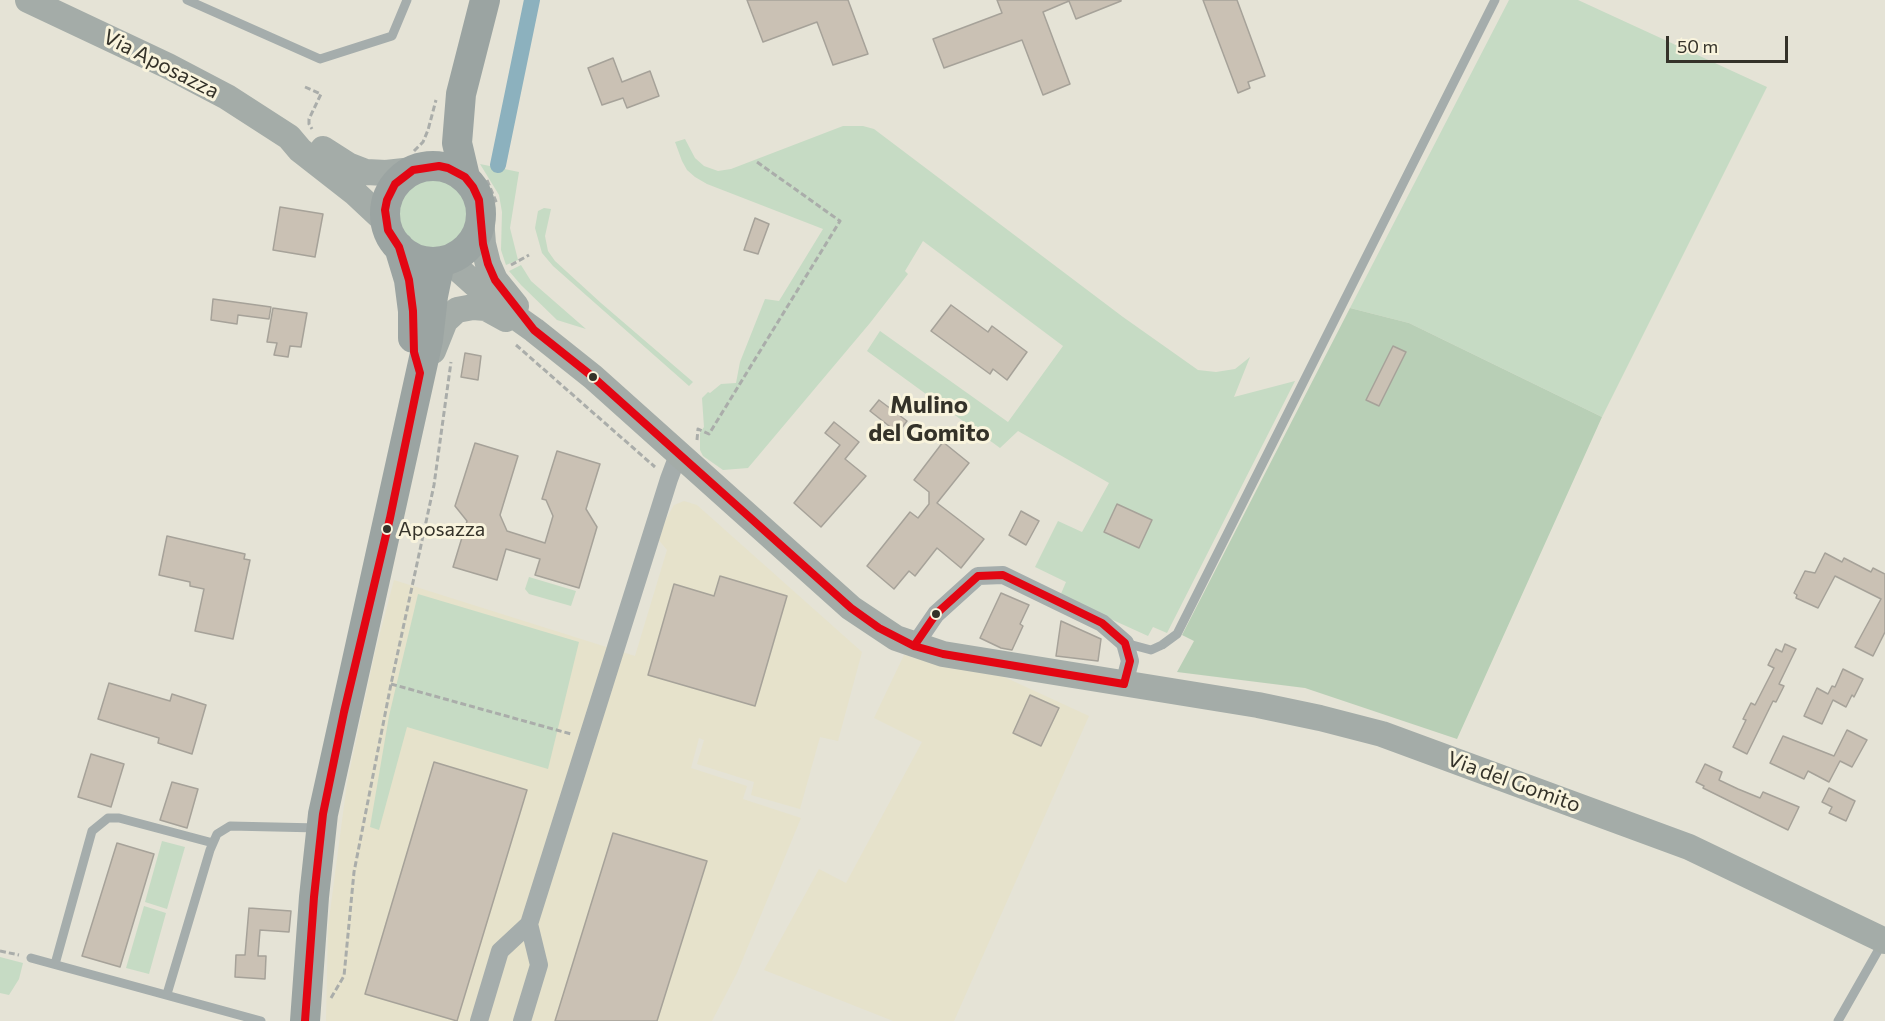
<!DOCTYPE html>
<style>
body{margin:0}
#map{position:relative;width:1885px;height:1021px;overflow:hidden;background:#e5e3d6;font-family:Commissioner,sans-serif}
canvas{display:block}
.scale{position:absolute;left:1666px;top:36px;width:122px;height:27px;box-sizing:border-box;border:3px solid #343229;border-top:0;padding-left:8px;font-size:18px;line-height:21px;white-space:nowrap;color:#343229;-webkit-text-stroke:4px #f9f4dd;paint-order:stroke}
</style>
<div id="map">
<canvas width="1885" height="1021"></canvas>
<div class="scale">50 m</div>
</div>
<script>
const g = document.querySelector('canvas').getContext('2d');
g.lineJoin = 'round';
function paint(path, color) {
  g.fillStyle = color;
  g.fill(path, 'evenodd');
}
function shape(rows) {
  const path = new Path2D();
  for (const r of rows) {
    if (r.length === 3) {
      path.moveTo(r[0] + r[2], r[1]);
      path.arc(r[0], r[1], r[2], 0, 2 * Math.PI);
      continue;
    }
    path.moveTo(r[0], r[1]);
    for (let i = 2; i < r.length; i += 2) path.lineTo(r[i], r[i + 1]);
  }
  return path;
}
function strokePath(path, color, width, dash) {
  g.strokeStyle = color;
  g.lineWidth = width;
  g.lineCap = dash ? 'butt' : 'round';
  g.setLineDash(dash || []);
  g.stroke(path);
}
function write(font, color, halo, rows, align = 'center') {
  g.font = font + ' Commissioner,sans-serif';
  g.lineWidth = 6;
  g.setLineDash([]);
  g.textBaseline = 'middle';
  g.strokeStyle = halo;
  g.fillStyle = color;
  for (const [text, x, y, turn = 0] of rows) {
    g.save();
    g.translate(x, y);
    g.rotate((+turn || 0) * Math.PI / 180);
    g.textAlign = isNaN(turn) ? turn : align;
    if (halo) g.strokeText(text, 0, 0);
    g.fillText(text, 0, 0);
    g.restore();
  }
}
paint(shape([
 [684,501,697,505,862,652,838,741,820,737,800,809,751,795,754,782,697,764,704,740,699,738,691,768,747,786,743,799,801,818,737,973,712,1021,326,1021,328,927,347,783,375,652,394,580,635,656,667,550,657,538,662,526,674,505],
 [904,655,944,665,1000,675,1089,716,954,1021,893,1021,764,970,819,869,846,883,922,742,874,718]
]), '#e6e2cb');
paint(shape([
 [1509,0,1578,0,1767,87,1602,417,1409,323,1350,308],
 [843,126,863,126,874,129,1123,317,1198,370,1216,372,1235,369,1250,357,1234,397,1295,381,1167,633,1153,627,1148,636,1060,596,1066,582,1035,567,1058,521,1082,532,1109,483,1018,431,1000,448,867,351,880,331,1008,422,1063,346,923,241,905,271,908,274,870,323,748,468,723,470,703,456,700,450,700,433,704,427,702,398,708,392,710,393,721,384,736,383,740,362,765,299,779,301,823,229,707,184,695,177,687,170,682,161,675,142,685,139,695,158,704,166,718,171,731,169],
 [480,164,519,172,510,228,518,260,506,265,501,250,502,212,499,195],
 [433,214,36],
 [544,208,551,209,545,236,548,251,555,261,601,303,693,382,689,386,553,266,542,253,535,228,538,211],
 [521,265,531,281,586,329,557,320,521,285,509,271],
 [529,577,576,591,571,606,529,594,525,589],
 [418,594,579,642,548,769,407,727,379,830,370,827,389,716],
 [162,841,185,847,167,909,145,902],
 [144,906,166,913,149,974,126,968],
 [0,957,23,963,19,979,9,995,0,993]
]), '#c6dbc4');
paint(shape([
 [1350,308,1409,323,1602,417,1457,739,1305,688,1177,672,1194,641,1182,635]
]), '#b8cfb6');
strokePath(shape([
 [498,165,532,0]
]), '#8cb1be', 16);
const building = shape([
 [747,0,848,0,868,54,833,65,817,22,763,42,747,0],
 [997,0,1121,0,1121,1,1076,19,1069,1,1043,12,1070,84,1043,95,1022,40,944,68,933,39,1002,13,997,0],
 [1203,0,1237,0,1265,76,1248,82,1250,88,1238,93,1203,0],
 [613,58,622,82,650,71,659,96,627,108,623,98,602,105,588,68,613,58],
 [280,207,323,214,315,257,273,250,280,207],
 [755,218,769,224,758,254,744,250,755,218],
 [213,299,271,307,269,319,238,315,237,324,211,320,213,299],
 [951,305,988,332,992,326,1027,352,1007,380,993,369,990,374,931,331,951,305],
 [273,308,307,313,301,347,290,346,288,357,274,355,277,343,267,342,273,308],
 [1393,346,1406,352,1379,406,1366,400,1393,346],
 [465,353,481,356,478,380,461,377,465,353],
 [879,400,907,421,898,433,870,411,879,400],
 [834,422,859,442,845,459,866,476,821,527,794,503,840,445,825,433,834,422],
 [943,442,969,463,937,503,984,539,961,568,937,548,915,576,909,571,894,589,867,566,910,512,918,518,929,504,929,492,914,480,943,442],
 [475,443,518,456,500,515,507,531,545,543,553,516,546,500,542,499,557,451,600,464,586,509,597,527,579,588,535,575,540,559,506,549,497,580,453,567,467,521,455,506,475,443],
 [1117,504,1152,520,1139,548,1104,532,1117,504],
 [1021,511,1039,521,1026,545,1009,535,1021,511],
 [167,536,245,554,244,559,250,560,233,639,195,631,204,589,190,586,190,582,159,575,167,536],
 [1825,553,1842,562,1844,558,1871,572,1873,568,1885,574,1885,632,1873,656,1855,647,1881,599,1835,576,1818,608,1796,598,1797,595,1794,593,1805,571,1815,573,1825,553],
 [720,576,787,596,755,706,648,675,674,584,714,596,720,576],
 [1001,593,1029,605,1020,624,1023,626,1012,650,1001,648,980,638,1001,593],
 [1061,621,1101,639,1098,661,1056,656,1061,621],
 [1785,644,1796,649,1779,684,1784,686,1776,702,1773,701,1747,754,1733,747,1746,720,1743,719,1751,703,1755,705,1774,668,1768,665,1776,649,1782,652,1785,644],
 [1843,669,1863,679,1854,697,1852,695,1846,707,1833,700,1822,724,1804,716,1817,688,1828,694,1832,686,1835,687,1843,669],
 [109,683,170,701,172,694,206,705,192,754,158,743,159,738,98,719,109,683],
 [1030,695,1059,708,1041,746,1013,733,1030,695],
 [1847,730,1867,740,1852,767,1840,761,1829,782,1808,771,1804,779,1770,763,1783,736,1834,756,1847,730],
 [91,754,124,764,111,807,78,797,91,754],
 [434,762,527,790,457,1021,365,994,434,762],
 [1705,764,1722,772,1719,780,1738,789,1760,798,1763,792,1799,807,1788,830,1703,788,1704,786,1696,782,1705,764],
 [172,782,198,789,187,828,160,820,172,782],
 [1829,788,1855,801,1846,821,1829,813,1832,807,1822,802,1829,788],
 [613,833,707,861,657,1021,555,1021,613,833],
 [117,843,154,854,120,967,82,956,117,843],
 [249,908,291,911,289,932,260,930,258,956,266,956,265,979,235,977,236,955,245,955,249,908]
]);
paint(building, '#cac1b4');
strokePath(building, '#a6a299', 1.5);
strokePath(shape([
 [305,87,321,94,309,119,309,124,312,129],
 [414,151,423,142,428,130,436,100],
 [487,180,497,204],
 [511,265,529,255],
 [516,345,655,467],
 [697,440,698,429,709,434,840,221,757,162],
 [391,684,571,734],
 [0,951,19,955],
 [331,998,344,976,354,872,391,684,434,485,451,362]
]), '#aaadaa', 3, [6, 3]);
strokePath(shape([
 [187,0,320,59,392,36,407,0],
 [1125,643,1151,650,1162,645,1177,634,1495,0],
 [31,958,261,1021],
 [55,964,92,831,108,818,119,818,213,843],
 [167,994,210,850,217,834,230,826,319,828],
 [1838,1021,1883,942]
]), '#a5adac', 9);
strokePath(shape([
 [914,646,936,614,978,576,1003,575,1102,623,1125,643,1130,661,1124,684],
 [479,1021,500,951,529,924,669,479,678,455],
 [522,1021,539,965,529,924]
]), '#a5adac', 18);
strokePath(shape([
 [28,0,168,66,227,97,289,137,300,150,355,193,386,222],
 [323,149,348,165,366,172,386,173,413,170],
 [481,218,483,244,488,264,495,280,516,306],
 [448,260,496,303,534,330,593,377,851,608,896,638,943,654,1258,705,1320,718,1382,734,1689,847,1885,941],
 [433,351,445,321,457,310,473,307,486,308,506,319]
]), '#a4aca8', 26);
strokePath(shape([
 [433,214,48],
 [465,177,457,143,461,94,485,0],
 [399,247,409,280,413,311,413,338],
 [305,1021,314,897,323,814,428,340,433,296,440,262]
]), '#9ba4a2', 30);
strokePath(shape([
 [914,646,936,614,978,576,1003,575,1102,623,1125,643,1130,661,1124,684],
 [305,1021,314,897,323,814,344,712,390,518,420,373,414,352,413,311,409,280,399,247,388,230,385,210,387,200,395,184,413,170,439,166,448,168,465,177,473,187,479,200,483,244,488,264,495,280,534,330,593,377,851,608,879,628,914,646,943,654,1124,684]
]), '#e30613', 8);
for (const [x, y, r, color] of [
 [593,377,5,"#343229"],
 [387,529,5,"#343229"],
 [936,614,5,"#343229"]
]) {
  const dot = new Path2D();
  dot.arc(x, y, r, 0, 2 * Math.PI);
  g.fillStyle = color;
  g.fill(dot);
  strokePath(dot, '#f9f4dd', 2);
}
write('20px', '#343229', '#f9f4dd', [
 ["Aposazza",398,529]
], 'left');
write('21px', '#343229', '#f9f4dd', [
 ["Via Aposazza",161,64,27],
 ["Via del Gomito",1514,782,20]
]);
write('bold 24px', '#343229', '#f9f4dd', [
 ["Mulino",929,405],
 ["del Gomito",929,433]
]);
</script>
